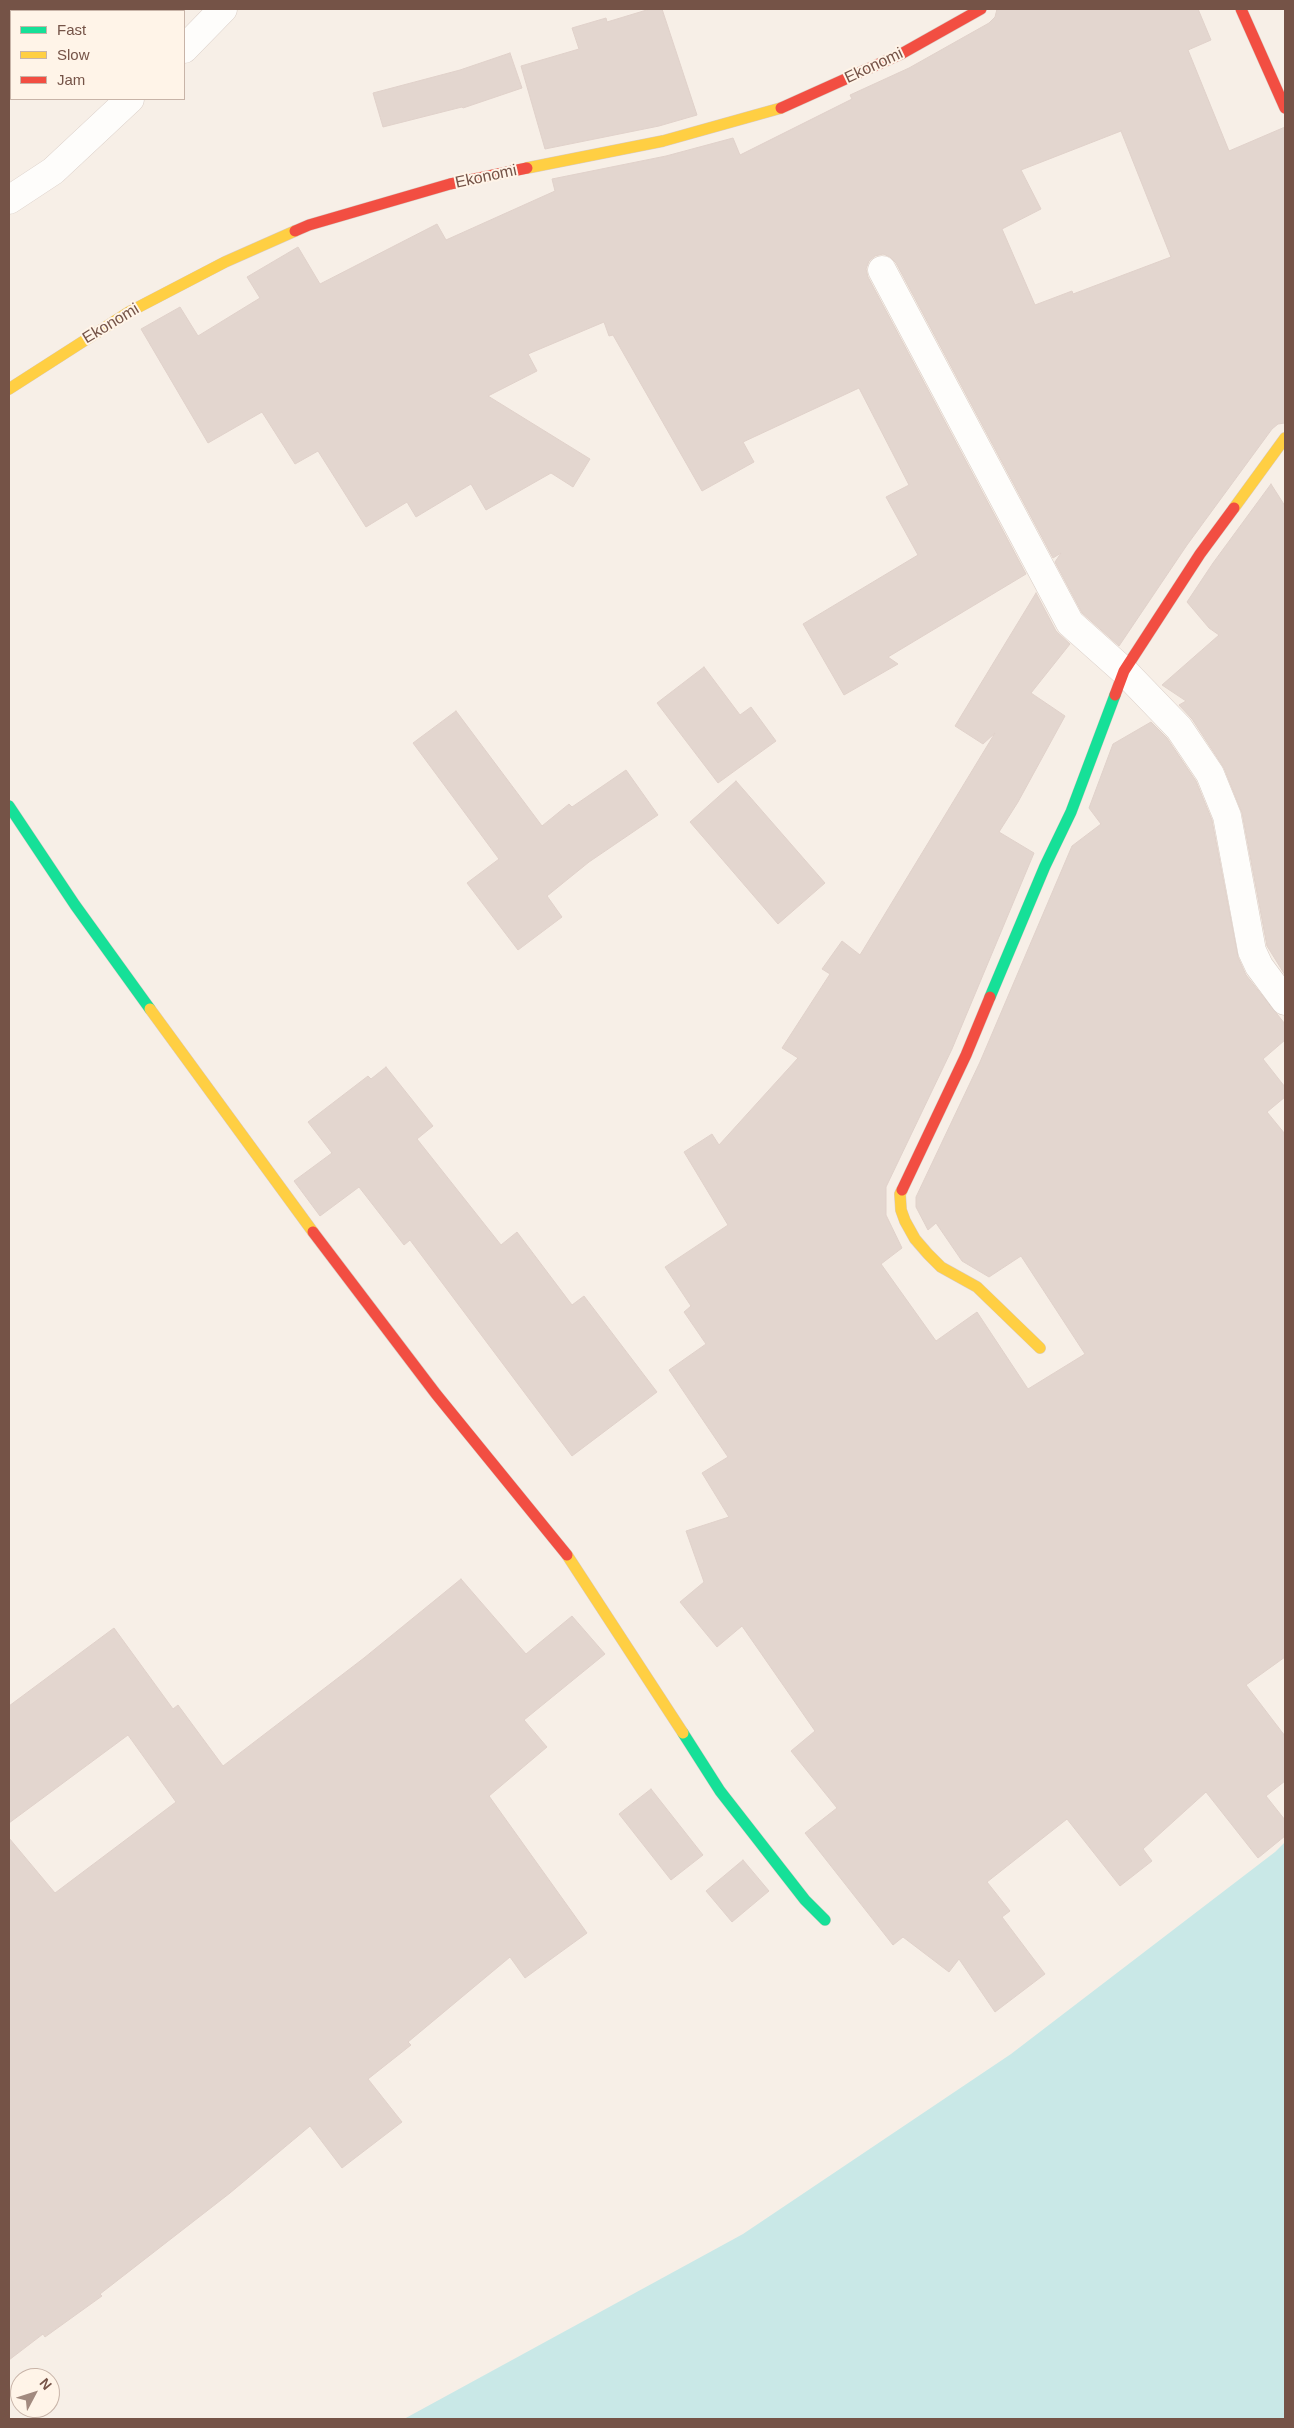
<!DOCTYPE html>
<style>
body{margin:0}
#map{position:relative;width:1294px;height:2428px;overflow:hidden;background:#f7efe7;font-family:Arial,sans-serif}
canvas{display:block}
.frame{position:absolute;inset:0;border:10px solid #755347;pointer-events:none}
.legend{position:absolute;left:10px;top:10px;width:175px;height:90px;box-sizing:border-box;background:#fff4e8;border:1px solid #c8b4a8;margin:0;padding:6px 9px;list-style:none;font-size:15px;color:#755347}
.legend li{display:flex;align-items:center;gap:10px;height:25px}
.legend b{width:25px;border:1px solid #c8b4a8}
.north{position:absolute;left:10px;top:2368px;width:50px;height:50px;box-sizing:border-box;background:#fff4e8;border:1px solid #c8b4a8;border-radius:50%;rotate:50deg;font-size:14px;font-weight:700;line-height:20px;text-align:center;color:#755347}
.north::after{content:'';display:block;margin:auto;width:18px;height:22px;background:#a28a7f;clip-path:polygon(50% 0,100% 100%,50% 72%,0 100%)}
</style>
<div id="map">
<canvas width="1294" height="2428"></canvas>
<div class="frame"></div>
<ul class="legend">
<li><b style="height:6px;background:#16e098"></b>Fast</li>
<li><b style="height:6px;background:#ffcf43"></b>Slow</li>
<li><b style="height:6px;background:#f24e42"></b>Jam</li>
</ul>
<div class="north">N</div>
</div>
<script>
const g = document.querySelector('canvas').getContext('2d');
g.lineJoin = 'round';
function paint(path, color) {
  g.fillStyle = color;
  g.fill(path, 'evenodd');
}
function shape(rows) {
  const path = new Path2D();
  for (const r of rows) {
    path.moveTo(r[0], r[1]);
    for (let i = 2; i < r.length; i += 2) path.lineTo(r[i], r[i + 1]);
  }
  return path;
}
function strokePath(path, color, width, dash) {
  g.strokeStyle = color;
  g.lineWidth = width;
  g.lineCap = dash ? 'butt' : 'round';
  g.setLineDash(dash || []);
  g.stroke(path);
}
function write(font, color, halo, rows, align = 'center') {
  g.font = font + ' Arial,sans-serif';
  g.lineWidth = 4;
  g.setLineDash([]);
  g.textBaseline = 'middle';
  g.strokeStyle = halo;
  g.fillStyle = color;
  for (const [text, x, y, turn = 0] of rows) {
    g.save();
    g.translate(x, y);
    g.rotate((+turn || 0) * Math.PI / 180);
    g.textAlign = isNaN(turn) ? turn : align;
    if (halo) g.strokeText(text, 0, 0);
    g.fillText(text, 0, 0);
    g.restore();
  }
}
paint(shape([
 [1285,1842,1285,2419,404,2419,743,2234,1011,2054,1275,1852]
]), '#c9e8e7');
const building = shape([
 [650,9,662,9,697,115,659,126,545,149,521,66,579,49,572,28,606,18,607,22,650,9],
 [997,9,1198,9,1211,40,1188,50,1229,151,1285,127,1285,423,1278,424,1272,429,1187,545,1119,646,1082,613,1055,562,1061,553,1053,558,896,263,890,257,883,254,875,256,869,261,866,269,868,277,1026,574,888,657,898,664,844,695,803,624,918,555,886,497,909,485,859,388,743,442,754,462,702,491,613,335,609,336,604,322,528,354,537,371,488,396,590,459,573,487,551,473,486,510,471,484,416,517,407,502,366,527,318,451,295,464,262,412,208,443,141,329,180,307,198,336,260,298,247,277,298,247,320,284,437,224,446,240,555,191,552,179,666,156,733,138,740,155,852,99,850,95,909,68,989,23,995,17,997,9],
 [1121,131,1171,257,1073,294,1072,291,1035,305,1002,229,1041,209,1021,170,1121,131],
 [510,53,522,88,463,108,462,107,383,127,373,93,460,70,510,53],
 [1271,484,1285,506,1285,975,1267,946,1242,813,1224,768,1192,719,1179,705,1186,701,1162,685,1219,635,1209,628,1187,602,1213,563,1271,484],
 [1036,593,1056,631,1070,644,1031,693,1065,716,1018,802,999,832,1034,853,952,1049,886,1187,886,1215,902,1248,881,1264,936,1341,977,1312,1028,1389,1085,1354,1021,1256,989,1277,962,1261,936,1223,928,1230,916,1207,916,1197,980,1062,1072,846,1101,824,1089,808,1113,744,1151,722,1167,738,1196,781,1212,820,1238,957,1246,975,1285,1024,1285,1040,1263,1059,1285,1087,1285,1097,1267,1112,1285,1134,1285,1657,1246,1685,1285,1736,1285,1781,1266,1796,1285,1820,1285,1836,1258,1858,1206,1792,1143,1849,1152,1861,1120,1886,1067,1819,987,1882,1010,1911,1002,1917,1045,1974,995,2012,959,1959,949,1972,903,1937,893,1945,805,1833,837,1808,791,1751,815,1731,742,1626,717,1647,680,1602,704,1582,686,1531,729,1517,702,1473,728,1457,669,1370,706,1344,684,1312,691,1306,665,1267,728,1225,684,1152,712,1134,719,1145,798,1058,782,1048,830,974,822,969,842,941,860,955,995,733,983,744,955,726,1036,593],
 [704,667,740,715,751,707,776,741,718,783,657,703,704,667],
 [456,711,542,826,569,804,572,807,626,770,658,815,589,862,547,896,562,917,518,950,467,883,499,859,413,743,456,711],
 [736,781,825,883,778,924,690,822,736,781],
 [386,1067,433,1126,417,1139,501,1245,517,1232,572,1305,584,1296,657,1392,572,1456,410,1240,404,1245,359,1187,320,1216,294,1181,332,1153,308,1122,368,1076,371,1079,386,1067],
 [461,1579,526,1654,572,1616,605,1654,524,1720,547,1747,489,1796,587,1933,525,1978,510,1957,408,2042,411,2045,368,2079,402,2122,342,2168,310,2126,230,2193,100,2294,102,2296,45,2337,43,2334,9,2360,9,1838,55,1893,176,1802,128,1735,9,1823,9,1706,114,1628,173,1709,178,1705,223,1766,364,1658,461,1579],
 [651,1789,703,1855,671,1880,619,1814,651,1789],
 [743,1860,769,1891,732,1922,706,1891,743,1860]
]);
paint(building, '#e3d6cf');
strokePath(building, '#e0d1ca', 1);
const street = shape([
 [184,49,223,9],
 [9,200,53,171,130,99],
 [882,270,1070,623,1124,671,1179,728,1210,774,1227,816,1252,951,1259,966,1285,1001]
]);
const fast = shape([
 [9,806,75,905,150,1009],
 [990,997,1045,866,1071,812,1115,695],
 [683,1733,720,1791,805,1900,825,1920]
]);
const slow = shape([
 [527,168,663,141,781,108],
 [9,389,129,312,225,262,295,231],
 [1234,508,1285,438],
 [150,1009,313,1232],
 [902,1190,900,1194,901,1210,905,1221,915,1239,928,1254,941,1267,977,1287,1040,1348],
 [567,1555,683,1733]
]);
const jam = shape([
 [1241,9,1285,108],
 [781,108,901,54,981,9],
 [295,231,309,225,450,184,527,168],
 [1115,695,1124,671,1200,554,1234,508],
 [902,1190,966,1055,990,997],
 [313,1232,436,1394,567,1555]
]);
strokePath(street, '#d8ccc5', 29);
strokePath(fast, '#d8cbc4', 12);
strokePath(slow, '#d8cbc4', 12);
strokePath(jam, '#d8cbc4', 12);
strokePath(street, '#fefdfb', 28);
strokePath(fast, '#16e098', 11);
strokePath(slow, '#ffcf43', 11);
strokePath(jam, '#f24e42', 11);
write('16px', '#755347', '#fff4e8', [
 ["Ekonomi",874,66,-25],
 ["Ekonomi",486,177,-12],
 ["Ekonomi",111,324,-31]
]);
</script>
